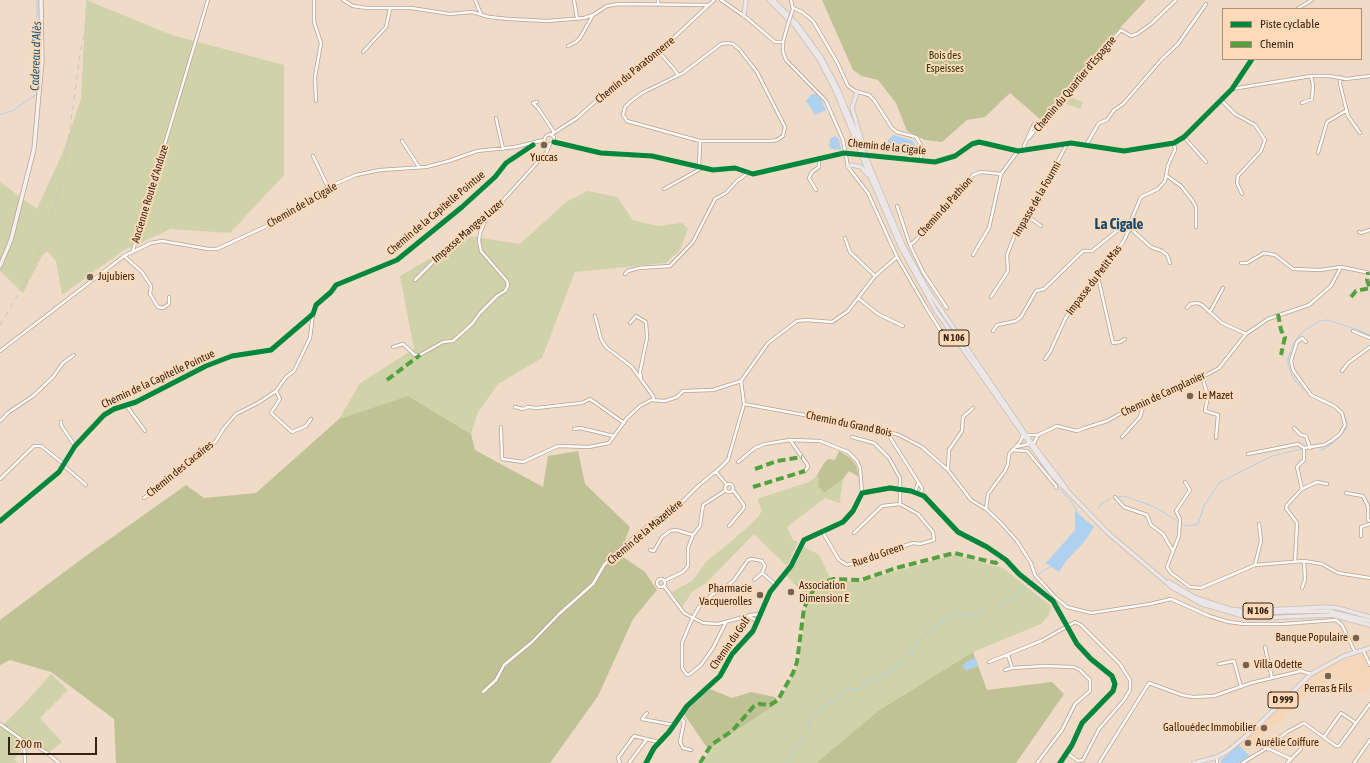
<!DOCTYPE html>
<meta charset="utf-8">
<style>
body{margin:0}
#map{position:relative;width:1370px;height:763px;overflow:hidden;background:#efdbc8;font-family:"Asap Condensed",sans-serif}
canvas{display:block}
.legend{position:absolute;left:1222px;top:8px;width:140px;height:52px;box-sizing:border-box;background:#fedab9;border:1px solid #ad9177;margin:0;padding:5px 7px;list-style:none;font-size:12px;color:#342313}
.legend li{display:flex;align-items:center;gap:8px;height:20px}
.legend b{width:20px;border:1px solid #ad9177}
.scale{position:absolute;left:8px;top:737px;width:89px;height:18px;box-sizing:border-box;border:2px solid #342313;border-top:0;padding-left:5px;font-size:12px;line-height:14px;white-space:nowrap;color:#342313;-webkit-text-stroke:3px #fedab9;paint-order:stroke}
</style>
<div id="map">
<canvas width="1370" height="763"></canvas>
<ul class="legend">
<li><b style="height:5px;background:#00873e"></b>Piste cyclable</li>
<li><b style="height:5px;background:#53a23f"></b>Chemin</li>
</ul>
<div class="scale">200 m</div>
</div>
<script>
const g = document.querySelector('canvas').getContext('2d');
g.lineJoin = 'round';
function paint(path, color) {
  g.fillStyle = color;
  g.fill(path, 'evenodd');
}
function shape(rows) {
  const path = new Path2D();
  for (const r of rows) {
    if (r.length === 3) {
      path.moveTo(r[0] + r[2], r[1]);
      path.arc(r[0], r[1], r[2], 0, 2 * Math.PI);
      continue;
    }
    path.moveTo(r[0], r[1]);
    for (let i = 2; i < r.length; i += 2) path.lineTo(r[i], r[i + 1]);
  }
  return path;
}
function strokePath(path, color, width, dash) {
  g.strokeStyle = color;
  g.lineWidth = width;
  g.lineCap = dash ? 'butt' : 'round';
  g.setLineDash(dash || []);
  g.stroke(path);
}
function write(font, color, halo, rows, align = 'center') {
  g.font = font + ' "Asap Condensed",sans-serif';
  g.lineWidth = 4;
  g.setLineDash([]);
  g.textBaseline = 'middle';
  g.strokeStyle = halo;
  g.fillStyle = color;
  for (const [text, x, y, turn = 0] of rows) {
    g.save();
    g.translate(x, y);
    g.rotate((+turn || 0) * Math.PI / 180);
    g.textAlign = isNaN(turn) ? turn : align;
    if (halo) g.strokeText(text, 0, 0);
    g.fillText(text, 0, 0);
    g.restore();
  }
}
paint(shape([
 [1370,654,1370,688,1361,694,1356,687,1347,689,1338,676,1320,685,1304,697,1284,719,1262,736,1247,752,1241,744,1316,669,1359,655]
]), '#f5d6b8');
paint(shape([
 [86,0,172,35,284,65,284,175,230,233,171,229,124,250,62,295,56,261,47,251,42,256,23,293,0,271,0,182,37,209,63,152,81,99],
 [1069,97,1083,102,1080,109,1066,104],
 [588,191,617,197,633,220,657,226,682,223,688,229,680,250,666,263,575,272,542,358,498,384,478,412,471,434,408,396,339,419,360,383,414,349,400,276,468,236,520,244,566,202],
 [816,477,819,478,824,493,843,479,840,498,841,501,839,503,825,498,787,527,793,540,798,542,787,566,754,534,706,583,692,592,682,607,672,592,692,581,706,562,747,528,758,517,762,511,757,499,809,482],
 [803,546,819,555,831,579,817,585,807,598,786,575,797,561],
 [954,555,1003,568,1051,606,1049,615,1041,624,973,652,878,711,816,763,703,763,712,747,779,702,799,662,805,611,816,589,834,581,861,581],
 [51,674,68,690,40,718,62,742,48,753,29,739,14,760,19,763,0,763,0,728,25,703]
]), '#d0d3a9');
paint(shape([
 [822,0,1146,0,1093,57,1041,120,1010,93,985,117,967,120,942,142,925,140,907,131,896,103,878,80,862,76,853,70],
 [408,396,471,434,475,450,543,487,548,456,578,451,585,484,630,527,620,555,645,572,657,590,633,619,598,696,550,763,116,763,114,719,51,672,10,660,0,665,0,620,83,558,186,485,204,498,256,493,339,419],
 [839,451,849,457,856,465,859,477,849,471,843,479,824,493,818,486,819,478,816,477,824,463,828,459,835,460],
 [973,652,987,690,1052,682,1064,694,1016,763,816,763,878,711],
 [710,689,732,698,751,692,775,697,779,702,712,747,706,746,684,714,689,706]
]), '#bfc295');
paint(shape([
 [812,94,816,94,821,99,826,110,815,115,806,101],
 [894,135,913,141,917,148,915,155,892,153,888,151,888,140],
 [835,136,839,139,841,150,831,149,829,146,830,139],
 [1075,511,1094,527,1085,541,1067,560,1059,572,1046,563,1075,530],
 [975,657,978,666,966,671,962,665],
 [1239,745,1250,756,1238,763,1221,763,1221,760]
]), '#add1ee');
strokePath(shape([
 [0,115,14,110,37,94,37,0],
 [1304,391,1294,379,1288,365,1288,358,1294,343,1303,331,1320,321,1327,320,1356,329,1370,335],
 [1318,397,1334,404,1343,412,1347,422,1346,429,1337,440,1324,449,1320,450],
 [1057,486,1071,501,1079,515],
 [1118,497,1124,496,1155,507,1177,521],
 [1098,509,1102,503,1110,499],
 [1184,525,1190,526,1198,524,1204,506,1219,483,1272,456,1302,449],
 [1038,575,1046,569,1053,566],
 [1032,581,1034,579],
 [998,606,1016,597,1028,584],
 [910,655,920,640,931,629,958,613,970,615,986,610],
 [808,729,810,719,818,710,831,703,849,688,860,689,873,678,885,675,894,669,904,660],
 [786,763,803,738]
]), '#add1ee', 1);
const street = shape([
 [314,0,314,22,321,43,315,77,316,101],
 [343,0,353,6,367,8,411,8,450,14,472,12,489,17,509,19,547,21,584,18,593,15,607,6,619,4,709,5],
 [475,0,481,14],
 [574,0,577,18],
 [658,0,658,5],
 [721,0,747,18,775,42,783,42,788,24],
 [791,0,793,9],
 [793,8,802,12,813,21,837,62,848,86,855,91,869,95,874,100,892,128,897,132,916,137,921,145,921,160],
 [1297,9,1312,0],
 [783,42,783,52,786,60,826,101,843,140,848,167,868,193,897,257,927,309,949,344],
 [728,43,733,44,739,49,757,72,785,127,783,136,777,140,771,141,700,141,627,121,623,115,625,107,630,102,642,93,683,73,721,44,728,43],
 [568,46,576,42,580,38,593,15],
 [363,52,386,27,390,9],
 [659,52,674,69,678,75],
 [1340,77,1340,84,1348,116,1360,133],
 [1232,89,1311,76,1329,76,1346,79,1370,76],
 [1222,101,1235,114,1255,125,1265,140,1261,151,1238,176,1237,183,1242,194],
 [537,102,533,103,538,108,554,132],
 [1302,103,1312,99,1313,85,1311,76],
 [496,118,503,149],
 [552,134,577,118,606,92,648,62,714,0],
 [1184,137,1206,162],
 [1029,138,1051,109,1121,30,1131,36,1137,34,1151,24,1176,0],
 [544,140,546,136,550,134,554,137,554,142],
 [402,141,419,167],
 [554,142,601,153,652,156,713,170,735,168,753,174,844,153,935,162,955,156,972,144,979,142,1018,151,1071,143,1124,151,1174,143,1184,137,1232,89,1252,59],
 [1086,145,1099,123,1107,120,1114,110,1123,104,1162,59,1178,44,1206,4],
 [1025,150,1024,146,1034,124],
 [1318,153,1327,122,1347,110],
 [313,156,328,187],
 [699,167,700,141],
 [1167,176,1181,186,1192,200,1196,207,1196,227],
 [664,189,702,168],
 [816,190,809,178,812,172,819,167,819,158],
 [897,206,910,245,923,272,947,308],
 [1026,215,1041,226],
 [1130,228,1151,247,1162,251,1167,255,1170,263],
 [1359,232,1361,233,1370,230],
 [845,238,850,252,875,276],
 [910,245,914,242,973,175,981,172,1001,174,1018,151],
 [133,250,208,0],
 [973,255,989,228,1001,174],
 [124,256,142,272,151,286,150,294,158,307,163,308,169,304,169,297],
 [1241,263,1247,263,1264,253,1275,255,1293,269,1320,270,1341,267],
 [625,274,628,271,639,268,670,266,693,242,715,199,726,193,737,181,748,173],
 [1098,277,1113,343,1120,342,1125,339],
 [415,280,457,238,497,207,546,153,550,144],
 [991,297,1008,271,1007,255,1016,232,1041,193,1067,144],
 [858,298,878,314,903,326],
 [1187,308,1190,304,1198,303,1202,305,1222,323,1246,334],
 [1210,312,1223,288],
 [595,316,601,339,606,347,632,367,653,396,654,400],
 [630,323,636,316,646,322,647,338,640,372,641,379],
 [993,331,997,325,1016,321,1021,317,1036,291,1044,289,1083,251,1092,251,1123,226,1129,226],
 [1353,331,1370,338],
 [393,347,403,344,415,355,420,355,443,342,453,341,472,324,480,313,497,296,505,291,508,286,507,281,481,251,479,241,480,233,488,215],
 [0,351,124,256,151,243,162,241,208,249,217,249,271,224,328,187,356,175,380,170,426,167,449,161,477,151,515,147,544,140],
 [1045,359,1050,352,1066,317,1105,269,1123,242,1130,228,1130,223,1141,197,1158,189,1165,181,1168,165,1175,150,1174,143],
 [1342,371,1348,363,1370,347],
 [1202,377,1208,396,1205,411,1218,415,1216,438],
 [276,391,280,399,271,413,292,432,306,426,311,419],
 [744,404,876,428,899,435,922,447,948,470,971,500,986,509,1000,522,1017,541,1031,563,1035,575,1055,597,1067,607,1091,613,1150,604,1171,599,1209,616,1229,622,1244,624,1283,624,1336,620,1342,625,1355,652],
 [126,405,145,431],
 [515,407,523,409,528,407,536,408,582,403,590,399,624,423],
 [0,421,9,412,33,396,53,377,63,363,74,355],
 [61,422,61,425,75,446],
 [501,427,502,459,523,462,558,446,589,447,609,443,627,418,640,406,651,400,665,401,677,397,683,391,713,390,741,381],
 [1294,428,1301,435,1306,436,1310,448],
 [574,429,580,428,614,436],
 [886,431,922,488,921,494],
 [1026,435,1038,435,1057,426,1077,431,1085,428,1107,421,1134,406,1156,400,1188,385,1219,368,1246,334,1268,319,1309,305,1331,286,1341,267,1370,273],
 [1122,437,1140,417,1144,404],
 [790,440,807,464,808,467,805,471],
 [1033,445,1038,435],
 [1016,447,1029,444],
 [1012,450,1027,451,1056,486,1056,488],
 [1248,454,1298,444,1304,448],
 [738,462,755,448,765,444,790,440,820,441,848,452,857,461,860,468,862,493],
 [63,465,86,485],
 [948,469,949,450,962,431,963,417,973,408],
 [716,472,727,485],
 [0,479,34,446,41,446,64,464],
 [1185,482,1190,490,1176,511,1180,519,1179,536,1167,567,1171,573,1190,587,1201,588,1255,565,1304,561,1322,564,1338,573,1370,578],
 [729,488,4],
 [1302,489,1297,467,1304,460,1304,448,1324,445,1331,441,1340,434,1345,425,1342,413,1334,406,1311,395,1293,370,1291,361,1297,342,1302,338,1306,342],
 [915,492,918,483],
 [1346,493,1363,496,1368,506,1368,520,1370,521],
 [1115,497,1124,507,1147,515,1151,525,1163,534,1173,551],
 [144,498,203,454,216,441,224,428,236,414,258,403,276,391,286,377,294,371,310,338,313,314],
 [986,509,988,494,1005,471,1008,464,1009,454,1020,442,1023,435],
 [0,521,59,472,75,446,104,415,114,409,136,402,206,366,232,356,271,350,313,314,316,305,331,292,336,285,397,260,462,207,495,177,506,163,533,145],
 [729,526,744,508,744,505,733,490],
 [822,531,839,560,847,565,894,552,898,548,913,543,920,544,934,540,933,532,918,514,900,504,900,478,889,458,874,443,852,437],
 [854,533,882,506,900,504],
 [1361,536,1361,527,1370,524],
 [650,550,654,551,662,537,670,531,676,530,693,535],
 [1295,562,1297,523,1286,508,1287,505,1302,489,1317,482,1327,484],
 [1255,565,1261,541,1259,524],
 [661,583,4],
 [754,580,762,573,775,584],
 [664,581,683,572,688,566,688,548,693,535,700,526,703,505,726,490],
 [664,586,684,613,703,623,718,624,751,615,761,614],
 [1302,588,1305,580,1304,561],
 [749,616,758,622],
 [726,622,713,648,701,665,690,674,687,675,682,668,682,643,692,619,699,607,713,594,724,589,734,580,748,560,752,559,762,561,765,566,762,573],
 [1265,647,1272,678],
 [1363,650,1370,665],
 [1008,655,1012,668,1044,666,1074,667,1080,670,1090,680,1090,691,1075,704,1062,730,1037,763],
 [989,662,1041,641,1075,622,1081,625,1120,664,1130,680,1130,690,1124,700,1099,729,1083,760,1078,761,1067,753],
 [1219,664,1234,661,1241,687],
 [1005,670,1012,668],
 [483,692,496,680,504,665,532,642,559,614,593,584,604,565,618,551,656,519,683,501,698,486,720,468,728,460,744,404,741,381,768,343,797,321,806,320,832,322,848,311,875,276,897,257],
 [647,713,642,719,674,725],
 [680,716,684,722,680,742,683,748,691,750],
 [0,724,24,741,25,763],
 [1324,737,1341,713,1356,723],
 [24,741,30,743,46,752,59,763],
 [1267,748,1291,759,1301,749],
 [620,763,618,758,634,736,659,742],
 [629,763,647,739],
 [1099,763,1149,683,1182,695,1193,697,1214,696,1251,683,1301,671,1311,674],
 [1217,763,1217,757],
 [1242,763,1267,748,1287,732,1304,723,1336,746,1339,746,1370,704],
 [1287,763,1291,759],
 [1354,763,1370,740]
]);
const secondary = shape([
 [0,266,11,240,34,149,42,60,41,0],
 [646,763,654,748,669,732,687,706,720,676,732,654,753,631,770,592,791,566,804,540,843,522,853,511,862,493,890,488,911,491,924,496,958,532,987,547,1006,560,1019,574,1053,601,1077,644,1091,659,1112,676,1115,684,1113,691,1082,723,1072,745,1060,763]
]);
const primary = shape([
 [769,0,795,26,819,59,835,90,859,148],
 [773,0,797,24,821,57,838,89,863,150],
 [744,16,746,0],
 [857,92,852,108,863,145],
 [864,162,900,246,936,311,1052,475,1108,533,1173,588,1202,604,1243,616,1259,618,1332,615,1370,625],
 [868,162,903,245,927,289,1026,435,1066,488],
 [848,167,852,165,861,167,868,175],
 [1169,582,1196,598,1230,609,1246,611,1325,607,1338,608,1370,617],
 [1237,613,1328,611,1370,621],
 [1194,763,1217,757,1228,751,1252,731,1311,674,1344,656,1370,648]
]);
strokePath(street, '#b4a393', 4);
strokePath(secondary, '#b4a393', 5);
strokePath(primary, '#c9beb3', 5);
strokePath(street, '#fdfaf7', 2.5);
strokePath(secondary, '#f4f0ef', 3.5);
strokePath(primary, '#ebe6e7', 3.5);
strokePath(shape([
 [0,325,25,283,40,250,54,210,64,171,80,55,91,0]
]), '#cac5c0', 1, [5, 5]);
const streetBridge = shape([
 [788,24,793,9]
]);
const primaryBridge = shape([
 [859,148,864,162],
 [863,150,868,162]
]);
strokePath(streetBridge, '#b4a393', 4, []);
strokePath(primaryBridge, '#c9beb3', 5, []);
strokePath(streetBridge, '#fdfaf7', 2.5);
strokePath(primaryBridge, '#ebe6e7', 3.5);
strokePath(shape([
 [1351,297,1356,291,1370,288,1367,280,1368,272],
 [1278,314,1281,330,1285,337,1281,355],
 [387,380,420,355],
 [755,469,777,461,802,457],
 [753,487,805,471],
 [700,763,711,745,732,731,754,706,759,704,770,705,778,700,793,673,797,662,804,608,814,589,818,585,833,579,861,580,896,568,954,553,996,563,1001,557]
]), '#53a23f', 4, [8, 4]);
strokePath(shape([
 [554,142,601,153,652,156,713,170,735,168,753,174,844,153,935,162,955,156,972,144,979,142,1018,151,1071,143,1124,151,1174,143,1184,137,1232,89,1252,59],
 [0,521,59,472,75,446,104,415,114,409,136,402,206,366,232,356,271,350,313,314,316,305,331,292,336,285,397,260,462,207,495,177,506,163,533,145],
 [646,763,654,748,669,732,687,706,720,676,732,654,753,631,770,592,791,566,804,540,843,522,853,511,862,493,890,488,911,491,924,496,958,532,987,547,1006,560,1019,574,1053,601,1077,644,1091,659,1112,676,1115,684,1113,691,1082,723,1072,745,1060,763]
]), '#00873e', 5);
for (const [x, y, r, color] of [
 [544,145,4,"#756352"],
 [90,277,4,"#756352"],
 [1190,396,4,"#756352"],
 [791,592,4,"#756352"],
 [760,595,4,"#756352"],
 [1356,638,4,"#756352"],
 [1246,665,4,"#756352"],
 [1328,676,4,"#756352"],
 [1264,728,4,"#756352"],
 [1248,743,4,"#756352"]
]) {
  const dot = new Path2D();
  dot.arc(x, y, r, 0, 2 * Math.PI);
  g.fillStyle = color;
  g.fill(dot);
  strokePath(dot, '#fedab9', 1.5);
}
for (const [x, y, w] of [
 [954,338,30],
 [1258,611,30],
 [1283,700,30]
]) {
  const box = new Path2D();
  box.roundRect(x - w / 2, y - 8, w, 16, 3);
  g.fillStyle = '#fedab9';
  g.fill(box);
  strokePath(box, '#342313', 1);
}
write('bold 10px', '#342313', null, [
 ["N 106",954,338],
 ["N 106",1258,611],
 ["D 999",1283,700]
]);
write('11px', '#2a3805', '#fedab9', [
 ["Bois des",945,56],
 ["Espeisses",945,69]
]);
write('11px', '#342313', '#fedab9', [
 ["Chemin du Paratonnerre",635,70,-39],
 ["Chemin du Quartier d'Espagne",1075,84,-50],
 ["Chemin de la Cigale",887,147,6],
 ["Ancienne Route d'Anduze",150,194,-73],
 ["Impasse de la Fourmi",1037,199,-60],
 ["Chemin de la Cigale",302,205,-30],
 ["Chemin du Pathion",945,207,-48],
 ["Chemin de la Capitelle Pointue",436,213,-40],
 ["Impasse Mangea Luzer",468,231,-41],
 ["Impasse du Petit Mas",1094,280,-53],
 ["Chemin de la Capitelle Pointue",158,379,-25],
 ["Chemin de Camplanier",1163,394,-25],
 ["Chemin du Grand Bois",849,424,12],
 ["Chemin des Cacaïres",180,469,-39],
 ["Chemin de la Mazetière",645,532,-40],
 ["Rue du Green",878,555,-19],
 ["Chemin du Golf",730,643,-55]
]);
write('11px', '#342313', '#fedab9', [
 ["Yuccas",544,158,"center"],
 ["Jujubiers",98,277],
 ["Le Mazet",1198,396],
 ["Association",799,586],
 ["Dimension E",799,599],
 ["Pharmacie",752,589,"right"],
 ["Vacquerolles",752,602,"right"],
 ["Banque Populaire",1348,638,"right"],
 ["Villa Odette",1254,665],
 ["Perras & Fils",1328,689,"center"],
 ["Gallouédec Immobilier",1256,728,"right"],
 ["Aurélie Coiffure",1256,743]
], 'left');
write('italic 12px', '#115583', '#fedab9', [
 ["Cadereau d'Alès",36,56,-88]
]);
write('bold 15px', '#184a6e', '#fedab9', [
 ["La Cigale",1119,224]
]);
</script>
